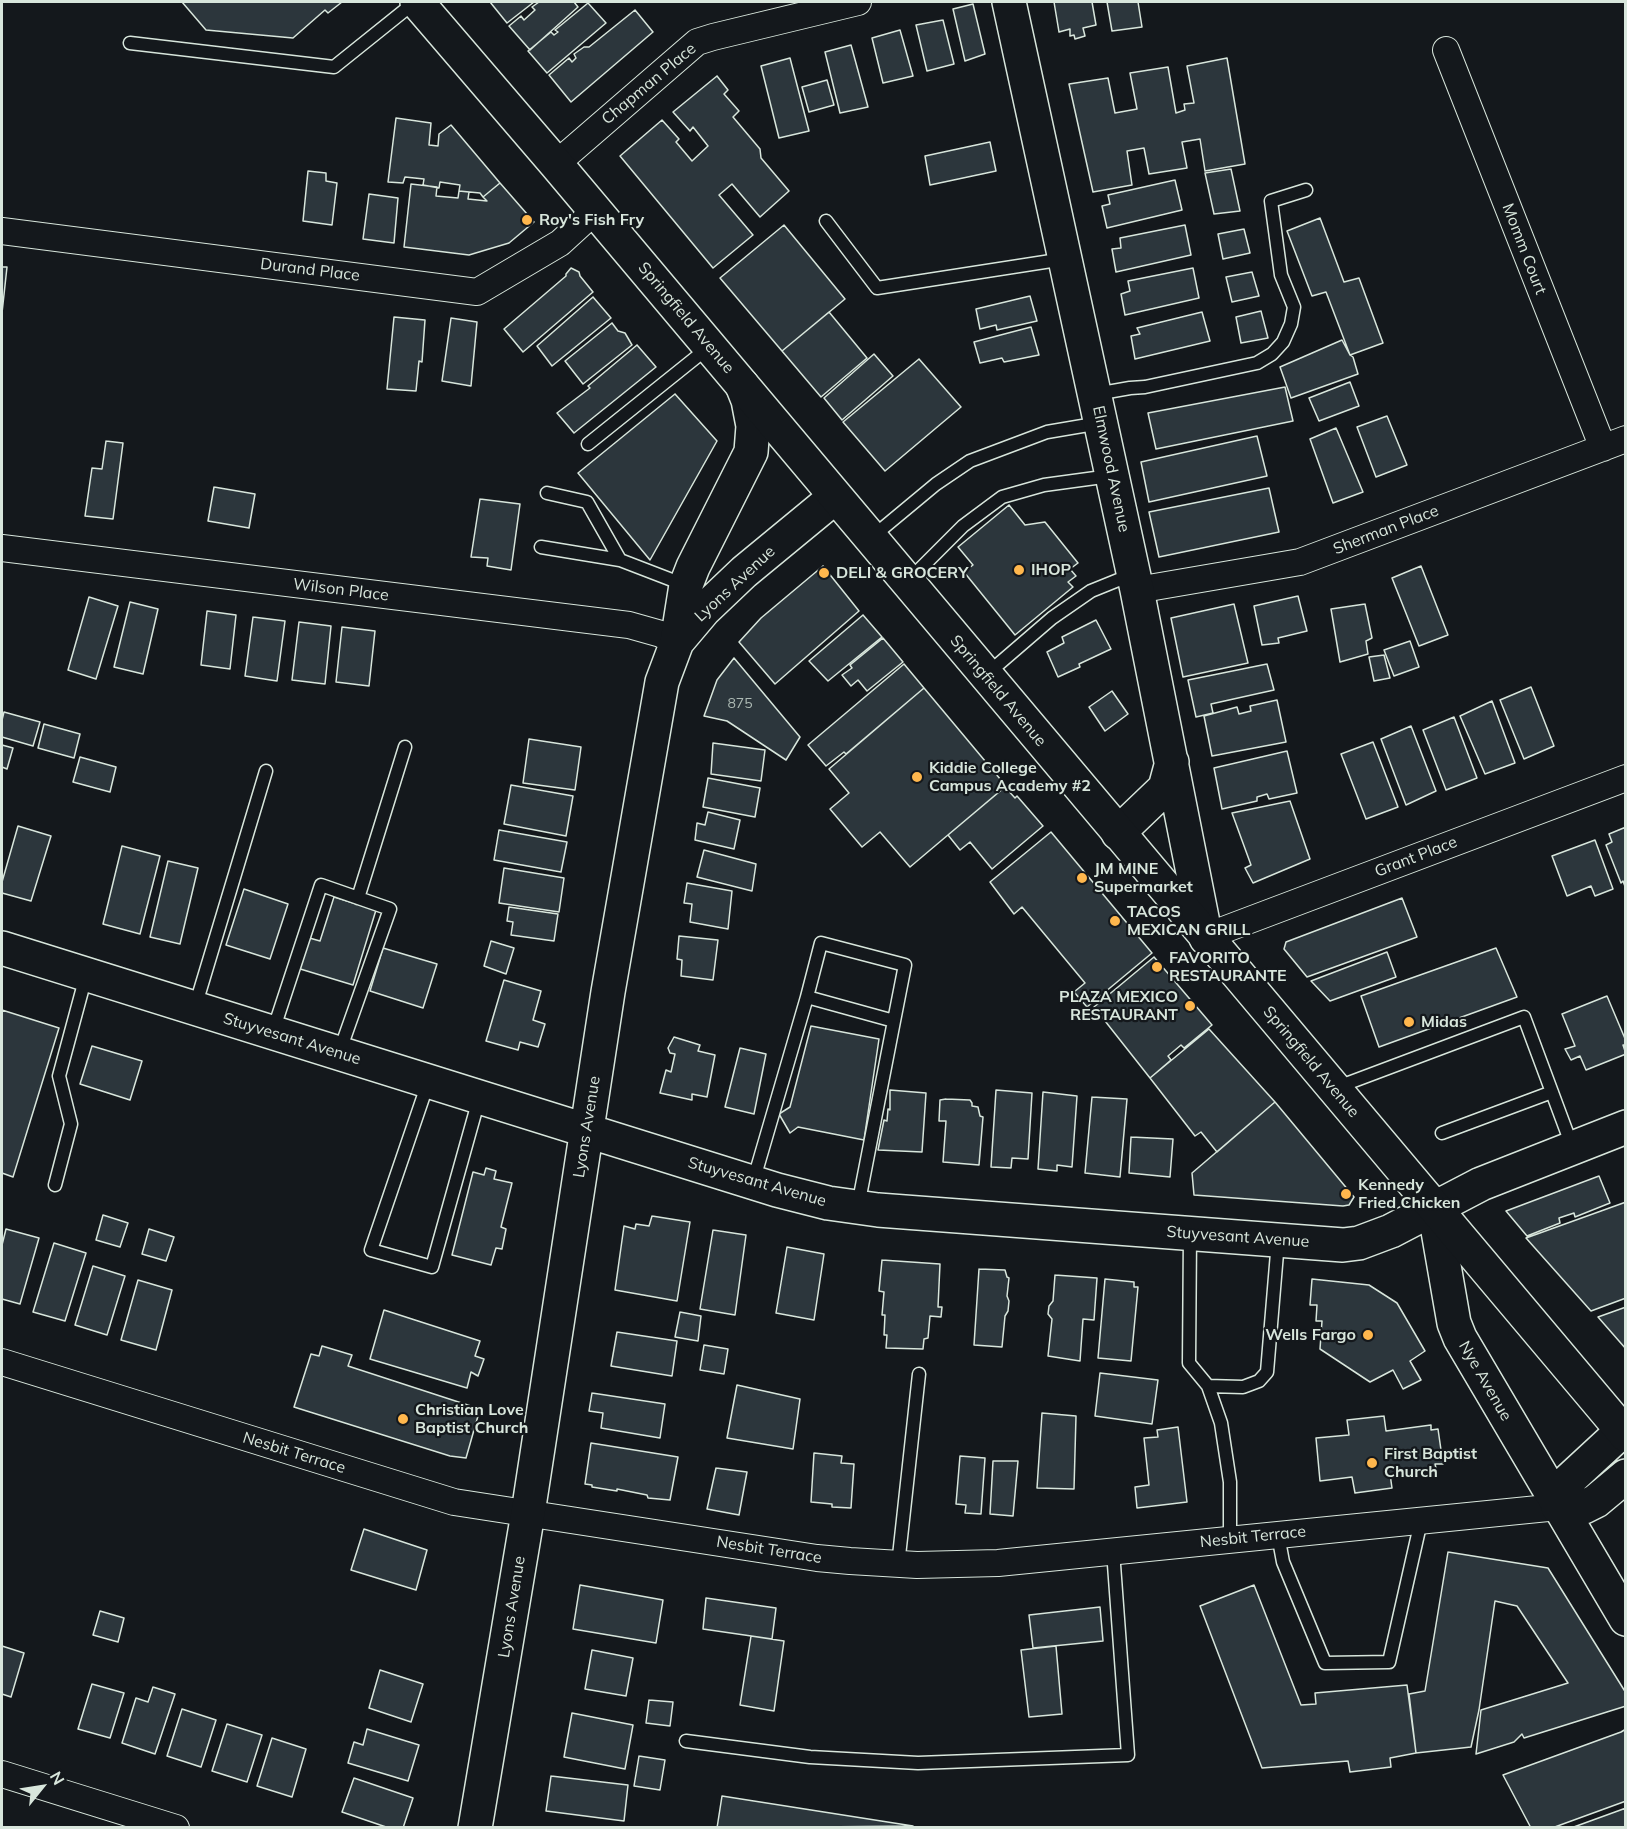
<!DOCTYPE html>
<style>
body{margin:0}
#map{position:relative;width:1627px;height:1829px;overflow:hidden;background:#14181c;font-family:Mulish,sans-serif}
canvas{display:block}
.frame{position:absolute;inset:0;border:3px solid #d8e6dc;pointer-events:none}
.north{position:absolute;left:12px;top:1757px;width:60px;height:60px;-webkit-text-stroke:4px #14181c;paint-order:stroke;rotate:60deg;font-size:16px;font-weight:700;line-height:24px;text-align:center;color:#d8e6dc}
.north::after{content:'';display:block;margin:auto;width:21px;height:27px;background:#d8e6dc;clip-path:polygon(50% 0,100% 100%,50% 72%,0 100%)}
</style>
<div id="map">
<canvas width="1627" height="1829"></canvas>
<div class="frame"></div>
<div class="north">N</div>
</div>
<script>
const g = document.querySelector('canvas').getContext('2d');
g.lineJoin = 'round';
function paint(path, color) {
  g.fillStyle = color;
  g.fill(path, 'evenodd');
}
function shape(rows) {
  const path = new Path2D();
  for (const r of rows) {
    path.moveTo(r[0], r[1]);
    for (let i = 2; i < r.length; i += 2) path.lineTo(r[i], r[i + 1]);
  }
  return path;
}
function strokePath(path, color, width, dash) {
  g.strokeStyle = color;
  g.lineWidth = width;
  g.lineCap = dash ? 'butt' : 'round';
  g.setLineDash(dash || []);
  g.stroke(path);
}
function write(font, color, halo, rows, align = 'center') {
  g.font = font + ' Mulish,sans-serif';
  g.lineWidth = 4.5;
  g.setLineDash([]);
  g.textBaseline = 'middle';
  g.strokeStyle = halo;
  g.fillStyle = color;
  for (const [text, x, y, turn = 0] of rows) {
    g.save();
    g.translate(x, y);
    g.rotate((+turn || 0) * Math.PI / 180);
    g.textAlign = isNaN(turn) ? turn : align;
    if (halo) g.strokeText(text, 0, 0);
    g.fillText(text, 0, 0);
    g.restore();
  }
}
const building = shape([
 [182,2,342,2,328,13,325,10,293,38,206,30,182,2],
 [490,2,534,2,507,23,490,2],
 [539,2,574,2,578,7,530,50,509,26,521,16,524,20,535,10,532,7,539,2],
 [1054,2,1092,2,1096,25,1083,28,1085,36,1075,39,1074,35,1070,36,1070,29,1059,32,1054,2],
 [1107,2,1138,2,1142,27,1112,31,1107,2],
 [588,3,606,23,547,73,528,51,551,32,554,35,558,32,555,30,588,3],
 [973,4,985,54,965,61,953,9,973,4],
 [635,10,653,32,571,102,549,75,569,58,572,62,576,58,574,54,584,47,589,47,635,10],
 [943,20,954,64,927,71,916,25,943,20],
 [900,30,913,76,883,83,872,38,900,30],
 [851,45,868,107,840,113,825,52,851,45],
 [790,58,809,131,779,138,761,66,790,58],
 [1227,58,1245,164,1205,171,1200,139,1182,142,1187,168,1149,174,1144,148,1127,151,1132,185,1093,192,1069,84,1108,78,1115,113,1137,109,1130,73,1168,67,1176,113,1185,110,1184,104,1194,103,1187,66,1227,58],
 [717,76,728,90,724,94,739,111,733,117,760,149,761,158,789,191,760,217,732,184,719,195,753,235,713,268,620,156,662,120,679,139,676,142,692,161,708,146,693,127,690,131,673,112,717,76],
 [827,80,834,105,809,112,802,87,827,80],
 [396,118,431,123,429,145,438,146,439,134,451,125,500,183,483,197,480,193,459,191,460,185,440,182,439,188,423,185,424,179,405,177,403,183,388,182,396,118],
 [990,142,996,171,930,185,925,156,990,142],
 [1231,169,1240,211,1214,214,1205,173,1231,169],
 [308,171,326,173,326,181,337,183,332,225,303,221,308,171],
 [1175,180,1182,210,1107,228,1102,206,1110,204,1108,195,1175,180],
 [500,183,534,222,509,243,469,255,404,247,411,184,437,187,436,196,458,198,459,191,469,192,468,199,487,201,483,197,500,183],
 [369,194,398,198,394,243,363,239,369,194],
 [1320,218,1344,282,1359,278,1383,343,1350,355,1326,292,1312,296,1287,231,1320,218],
 [784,225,845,299,782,351,720,278,784,225],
 [1185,225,1191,255,1116,272,1112,249,1121,248,1120,238,1185,225],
 [1244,229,1250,253,1223,259,1218,234,1244,229],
 [2,267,7,267,2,313,2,267],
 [571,268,579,272,580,276,593,292,523,352,504,329,566,276,566,274,571,268],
 [1193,268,1199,298,1125,315,1121,294,1130,291,1128,281,1193,268],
 [1252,272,1259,296,1232,302,1226,277,1252,272],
 [1030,296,1037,321,997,330,996,325,980,329,976,309,1030,296],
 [593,297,611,318,552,366,537,346,593,297],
 [1261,311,1268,338,1241,343,1236,317,1261,311],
 [829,312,867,358,821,397,782,351,829,312],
 [1202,312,1210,341,1135,359,1131,336,1140,334,1137,328,1202,312],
 [394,317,425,320,422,362,419,361,416,391,387,389,394,317],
 [451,318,477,322,471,386,442,381,451,318],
 [612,323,618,331,625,333,632,345,583,384,565,361,612,323],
 [1031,327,1039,355,1004,362,1002,358,980,363,974,342,1031,327],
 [1342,340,1350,355,1353,357,1358,374,1291,398,1280,367,1342,340],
 [637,345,656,367,574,433,557,413,590,388,588,386,637,345],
 [874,354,893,376,842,420,824,398,874,354],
 [919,359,961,407,885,471,843,422,919,359],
 [1350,382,1359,406,1319,421,1309,398,1350,382],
 [1285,387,1293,421,1156,449,1148,413,1285,387],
 [675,394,717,441,650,560,578,473,675,394],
 [1387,416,1407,465,1376,477,1357,427,1387,416],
 [1336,428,1363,492,1333,503,1310,439,1336,428],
 [1257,436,1267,476,1149,502,1141,462,1257,436],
 [106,441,123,443,113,519,85,516,92,468,102,469,106,441],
 [214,487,255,494,249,528,208,521,214,487],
 [1269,488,1279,532,1159,557,1149,512,1269,488],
 [480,499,520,504,511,570,487,566,488,558,471,557,480,499],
 [1009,505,1025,525,1045,522,1078,563,1070,569,1076,576,1068,582,1073,587,1015,635,964,572,973,565,958,547,1009,505],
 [823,566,859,611,775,684,739,642,761,618,823,566],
 [1421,566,1448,635,1419,646,1392,578,1421,566],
 [1298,596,1307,631,1278,638,1279,643,1262,645,1254,606,1298,596],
 [89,597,118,606,96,679,68,670,89,597],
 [130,602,158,609,143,674,114,667,130,602],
 [1234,604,1248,663,1183,677,1171,618,1234,604],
 [1365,604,1372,638,1366,641,1368,654,1340,662,1331,609,1365,604],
 [207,611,236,615,230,669,201,665,207,611],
 [863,615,882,637,828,681,809,661,863,615],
 [253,617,285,621,277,681,245,676,253,617],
 [1096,620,1111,649,1079,664,1080,667,1058,677,1047,652,1064,643,1062,637,1096,620],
 [299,622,331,626,325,684,292,680,299,622],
 [342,627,375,631,369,686,336,682,342,627],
 [883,638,903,662,867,691,858,680,851,686,842,675,852,668,850,665,883,638],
 [1410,641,1419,667,1394,676,1384,650,1410,641],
 [1384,655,1390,678,1374,681,1369,657,1384,655],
 [734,658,800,737,786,760,727,721,704,716,717,680,734,658],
 [904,664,924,688,846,754,844,752,826,766,808,745,904,664],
 [1267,664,1274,690,1211,704,1213,713,1196,717,1188,680,1267,664],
 [1531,687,1554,746,1524,759,1500,700,1531,687],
 [924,688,1006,786,910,867,880,832,862,847,830,809,849,793,829,769,924,688],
 [1112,691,1128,714,1105,731,1089,707,1112,691],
 [1277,700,1286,742,1212,756,1204,716,1237,707,1239,714,1251,711,1250,706,1277,700],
 [1492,701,1515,763,1485,774,1460,716,1492,701],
 [4,712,40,722,33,746,2,737,2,720,4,712],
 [1454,717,1477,778,1446,790,1423,730,1454,717],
 [44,724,80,734,74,758,38,748,44,724],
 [1411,726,1436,791,1406,805,1381,739,1411,726],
 [529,739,581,747,575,790,523,783,529,739],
 [1373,742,1398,807,1366,819,1341,754,1373,742],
 [713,743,765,750,761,781,711,774,713,743],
 [2,745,13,748,7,769,2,767,2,745],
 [1287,751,1297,793,1269,799,1267,794,1257,797,1257,801,1222,809,1214,768,1287,751],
 [80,757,116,767,110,792,73,782,80,757],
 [708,778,760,788,755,817,703,807,708,778],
 [511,785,573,796,566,836,504,824,511,785],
 [1005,787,1015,798,1017,796,1043,826,992,869,970,842,960,850,948,835,1005,787],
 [1290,801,1310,859,1253,883,1245,868,1251,865,1232,813,1290,801],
 [708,812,740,820,734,849,695,840,697,823,705,825,708,812],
 [18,826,51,836,31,901,2,893,2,882,18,826],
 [1626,827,1626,889,1623,881,1621,883,1606,845,1612,842,1609,834,1626,827],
 [499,830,567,842,561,872,494,860,499,830],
 [1051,832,1152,953,1087,1007,1074,992,1085,983,1022,907,1014,914,990,882,1051,832],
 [1595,840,1613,889,1595,896,1591,886,1567,896,1552,856,1595,840],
 [122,846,160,856,140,934,103,924,122,846],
 [704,850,756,864,752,891,697,877,704,850],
 [168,861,198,868,180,944,150,937,168,861],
 [504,868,564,878,559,912,499,903,504,868],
 [687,883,732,891,728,929,690,922,692,904,684,903,687,883],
 [244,889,288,904,270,959,226,945,244,889],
 [334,897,376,910,353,985,297,968,306,937,320,941,334,897],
 [1402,898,1417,937,1307,977,1284,949,1286,942,1402,898],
 [509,907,558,914,554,941,511,935,513,922,507,921,509,907],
 [679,936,718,940,713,980,681,976,682,960,677,959,679,936],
 [491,941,514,948,506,974,484,966,491,941],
 [383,948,437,964,423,1008,370,991,383,948],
 [1496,948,1517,997,1379,1047,1361,996,1496,948],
 [1387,952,1396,977,1330,1001,1311,981,1387,952],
 [1154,957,1212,1025,1184,1048,1181,1045,1168,1056,1171,1060,1150,1078,1094,1007,1154,957],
 [504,980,541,991,533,1020,545,1024,538,1047,520,1042,518,1050,486,1041,504,980],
 [1607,996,1626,1041,1626,1045,1623,1045,1626,1054,1586,1070,1580,1056,1571,1060,1565,1049,1575,1046,1562,1014,1607,996],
 [2,1010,59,1028,13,1177,2,1173,2,1010],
 [811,1026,879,1039,864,1140,798,1127,790,1133,779,1114,790,1107,811,1026],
 [1209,1029,1275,1102,1217,1152,1201,1132,1195,1136,1150,1078,1209,1029],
 [674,1037,700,1045,698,1051,715,1055,707,1097,692,1094,692,1100,660,1093,666,1070,671,1072,675,1054,670,1053,668,1048,674,1037],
 [92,1046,142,1061,130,1100,80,1084,92,1046],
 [740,1048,766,1054,754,1114,725,1107,740,1048],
 [890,1090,926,1093,922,1152,878,1150,884,1120,887,1121,888,1109,890,1110,890,1090],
 [996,1090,1032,1093,1028,1159,1012,1158,1011,1168,991,1167,996,1090],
 [1043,1092,1077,1096,1072,1167,1057,1165,1057,1171,1038,1169,1043,1092],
 [1092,1097,1127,1099,1120,1177,1085,1173,1092,1097],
 [946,1099,970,1100,972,1103,972,1106,978,1107,980,1116,983,1117,979,1165,943,1162,946,1121,939,1121,940,1100,946,1099],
 [1275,1102,1354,1197,1349,1205,1343,1206,1194,1195,1192,1173,1275,1102],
 [1131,1137,1173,1139,1170,1177,1129,1173,1131,1137],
 [486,1168,496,1171,494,1179,512,1183,501,1227,506,1229,502,1249,496,1248,491,1265,452,1255,473,1172,484,1175,486,1168],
 [1599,1176,1610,1203,1575,1217,1574,1213,1559,1218,1560,1223,1527,1236,1506,1211,1599,1176],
 [1626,1202,1626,1298,1591,1311,1526,1238,1626,1202],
 [103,1215,128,1223,120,1247,96,1240,103,1215],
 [652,1216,690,1222,677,1301,615,1290,624,1226,635,1229,636,1224,649,1226,652,1216],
 [6,1229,39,1238,20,1304,2,1299,2,1245,6,1229],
 [149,1229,174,1237,166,1261,142,1254,149,1229],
 [713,1230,746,1235,735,1315,700,1309,713,1230],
 [54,1243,86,1253,65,1321,33,1312,54,1243],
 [787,1247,824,1254,814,1320,776,1313,787,1247],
 [882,1260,940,1264,938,1307,942,1307,941,1317,930,1316,928,1338,924,1339,923,1349,886,1348,887,1335,884,1335,885,1315,882,1315,884,1292,879,1291,882,1260],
 [93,1266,125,1276,107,1335,75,1325,93,1266],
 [979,1269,1005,1270,1007,1277,1009,1278,1007,1296,1009,1301,1008,1311,1005,1316,1002,1347,974,1345,979,1269],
 [1055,1275,1097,1278,1094,1320,1083,1319,1080,1361,1048,1356,1052,1319,1048,1314,1049,1306,1053,1301,1055,1275],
 [1105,1279,1134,1282,1134,1287,1138,1287,1131,1361,1098,1358,1105,1279],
 [1312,1279,1369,1285,1397,1303,1425,1351,1410,1361,1421,1380,1403,1389,1393,1370,1370,1382,1320,1349,1322,1321,1316,1321,1317,1305,1310,1305,1312,1279],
 [138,1280,172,1290,156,1350,121,1340,138,1280],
 [1626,1307,1626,1349,1598,1317,1626,1307],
 [384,1310,480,1341,475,1356,484,1359,478,1376,471,1372,467,1388,370,1359,384,1310],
 [680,1312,701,1316,698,1341,675,1337,680,1312],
 [617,1332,677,1341,672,1376,611,1366,617,1332],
 [704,1345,728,1349,724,1374,700,1370,704,1345],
 [322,1346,352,1355,348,1366,480,1409,466,1458,450,1456,294,1407,311,1354,319,1356,322,1346],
 [1100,1373,1158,1380,1152,1424,1095,1416,1100,1373],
 [737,1385,800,1399,793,1449,727,1438,737,1385],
 [592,1393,665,1404,660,1438,601,1428,603,1413,589,1411,592,1393],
 [1042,1413,1076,1416,1074,1489,1037,1488,1042,1413],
 [1384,1416,1386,1431,1431,1425,1431,1430,1438,1429,1443,1464,1435,1464,1436,1468,1390,1474,1392,1488,1355,1493,1352,1477,1320,1481,1316,1438,1349,1435,1347,1420,1384,1416],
 [1178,1427,1187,1502,1137,1508,1135,1487,1149,1485,1144,1438,1158,1437,1157,1430,1178,1427],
 [591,1443,678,1457,670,1500,648,1498,647,1495,617,1489,617,1491,592,1487,592,1485,585,1484,591,1443],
 [814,1453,842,1456,841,1463,854,1464,851,1508,832,1507,832,1504,811,1502,814,1453],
 [960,1456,985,1458,981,1514,965,1513,966,1505,956,1504,960,1456],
 [993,1461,1018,1461,1013,1516,990,1514,993,1461],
 [716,1468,747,1472,739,1515,707,1509,716,1468],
 [364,1529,427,1550,416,1590,351,1570,364,1529],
 [1448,1552,1548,1568,1626,1693,1626,1706,1524,1738,1522,1734,1514,1742,1476,1754,1481,1710,1568,1683,1517,1606,1495,1601,1479,1710,1471,1747,1416,1753,1409,1694,1425,1691,1448,1552],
 [580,1585,663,1600,656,1643,573,1629,580,1585],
 [1254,1585,1301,1705,1316,1704,1315,1693,1407,1685,1416,1753,1390,1758,1391,1767,1350,1772,1348,1761,1262,1768,1200,1606,1254,1585],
 [706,1598,776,1608,772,1639,703,1629,706,1598],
 [1100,1607,1103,1641,1033,1648,1029,1615,1100,1607],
 [100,1611,124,1618,118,1642,93,1635,100,1611],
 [751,1636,784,1641,774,1711,740,1705,751,1636],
 [2,1646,24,1653,11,1697,2,1694,2,1646],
 [1056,1646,1062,1714,1029,1717,1021,1650,1056,1646],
 [592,1650,633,1658,626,1696,585,1689,592,1650],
 [380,1670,423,1684,411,1722,369,1708,380,1670],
 [92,1684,124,1693,110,1738,78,1729,92,1684],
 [153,1687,175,1694,155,1754,122,1743,136,1698,148,1702,153,1687],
 [649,1700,673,1702,670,1726,646,1723,649,1700],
 [182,1709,216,1720,201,1767,167,1756,182,1709],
 [572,1713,633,1725,625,1769,564,1757,572,1713],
 [227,1724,262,1735,247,1782,212,1771,227,1724],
 [367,1729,419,1745,408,1781,348,1763,354,1742,363,1745,367,1729],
 [1626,1729,1626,1801,1552,1828,1531,1828,1503,1775,1621,1732,1626,1729],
 [272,1738,306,1749,292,1797,257,1786,272,1738],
 [639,1756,665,1760,660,1790,634,1786,639,1756],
 [551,1776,628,1785,624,1821,546,1811,551,1776],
 [354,1778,413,1798,403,1828,389,1828,342,1812,354,1778],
 [722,1796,913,1826,717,1828,722,1796],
 [1626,1808,1626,1828,1571,1828,1626,1808]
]);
paint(building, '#2c363c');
strokePath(building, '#d8e6dc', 1.5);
const lane = shape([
 [130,43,334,67,415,2],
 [826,221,877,288,1064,259],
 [1096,394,1130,388,1145,387,1257,363,1272,354,1283,342,1291,324,1294,307,1281,275,1271,201,1306,190],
 [588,444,709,347],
 [547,493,587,502,620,560],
 [871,538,936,484,970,461,1047,432,1100,423],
 [541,547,620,560,685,585],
 [908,581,963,526,1002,497,1044,485,1110,476],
 [987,674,1052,618,1091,591,1133,574],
 [358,898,405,747],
 [807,997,821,943,905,965,894,1021],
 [195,1007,266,771],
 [273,1031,321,885,390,909,339,1053],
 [428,1083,371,1250,432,1267,479,1099],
 [1335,1088,1524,1017,1572,1146],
 [1442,1133,1552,1092],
 [753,1182,807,997,894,1021,858,1206],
 [55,1185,71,1124,59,1076,86,976],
 [1190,1234,1189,1363,1208,1386,1243,1387,1259,1381,1267,1372,1278,1241],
 [1208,1386,1221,1423,1230,1482,1230,1539],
 [1278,1535,1283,1562,1325,1663,1389,1662,1421,1521],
 [898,1565,919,1374],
 [686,1741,810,1757,918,1763,1128,1755,1113,1551]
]);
const street = shape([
 [1446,50,1603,448],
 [556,164,697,42,713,37,858,2],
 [2,231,477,292,560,243,595,211],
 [2,548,629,625,661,634,677,642],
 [1137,590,1300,562,1626,439],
 [1206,938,1218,932,1626,778],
 [2,1362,454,1502,817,1558,850,1561,917,1565,998,1563,1558,1507],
 [2,1774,176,1828]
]);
const secondary = shape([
 [1009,2,1137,590,1206,938],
 [677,642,686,585,693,567,751,452,753,426,748,400,742,385],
 [1118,833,1165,788,1172,762],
 [2,948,777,1190,828,1203,878,1210,1343,1245,1359,1243,1391,1231,1481,1184,1626,1127],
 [1434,1208,1454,1323,1460,1338,1626,1619],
 [1558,1507,1562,1492,1569,1480,1622,1431],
 [1558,1507,1572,1509,1584,1507,1596,1501,1626,1476],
 [475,1828,528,1513,608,992,662,682,677,642,704,610,744,572,835,497]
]);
const primary = shape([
 [417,2,556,164,1626,1435]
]);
strokePath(lane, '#d8e6dc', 15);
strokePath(street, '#d8e6dc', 28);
strokePath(secondary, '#d8e6dc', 36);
strokePath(primary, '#d8e6dc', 36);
strokePath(lane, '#14181c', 12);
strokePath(street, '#14181c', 26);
strokePath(secondary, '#14181c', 33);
strokePath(primary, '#14181c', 33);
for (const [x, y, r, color] of [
 [527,220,6,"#ffb74d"],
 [1019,570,6,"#ffb74d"],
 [824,573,6,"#ffb74d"],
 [917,777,6,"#ffb74d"],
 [1082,878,6,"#ffb74d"],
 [1115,921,6,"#ffb74d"],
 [1157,967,6,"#ffb74d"],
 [1190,1006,6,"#ffb74d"],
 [1409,1022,6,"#ffb74d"],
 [1346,1194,6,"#ffb74d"],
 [1368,1335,6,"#ffb74d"],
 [403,1419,6,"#ffb74d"],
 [1372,1463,6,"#ffb74d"]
]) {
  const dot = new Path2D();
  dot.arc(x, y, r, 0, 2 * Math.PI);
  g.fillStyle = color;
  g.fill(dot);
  strokePath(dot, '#14181c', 2);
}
write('14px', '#adbab4', null, [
 ["875",740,704]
]);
write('16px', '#d8e6dc', '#14181c', [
 ["Chapman Place",649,84,-40],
 ["Momm Court",1524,249,69],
 ["Durand Place",310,270,7],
 ["Springfield Avenue",686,318,50],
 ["Elmwood Avenue",1111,469,78],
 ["Sherman Place",1386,530,-21],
 ["Lyons Avenue",735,584,-43],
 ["Wilson Place",341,590,7],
 ["Springfield Avenue",998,691,50],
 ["Grant Place",1416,857,-21],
 ["Stuyvesant Avenue",292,1039,17],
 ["Springfield Avenue",1311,1062,50],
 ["Lyons Avenue",587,1127,-81],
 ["Stuyvesant Avenue",757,1182,16],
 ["Stuyvesant Avenue",1238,1237,4],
 ["Nye Avenue",1485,1381,60],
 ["Nesbit Terrace",294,1453,17],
 ["Nesbit Terrace",1253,1537,-6],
 ["Nesbit Terrace",769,1550,9],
 ["Lyons Avenue",512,1607,-81]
]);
write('bold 16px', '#d8e6dc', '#14181c', [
 ["Roy's Fish Fry",539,220],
 ["IHOP",1031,570],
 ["DELI & GROCERY",836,573],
 ["Kiddie College",929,768],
 ["Campus Academy #2",929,786],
 ["JM MINE",1094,869],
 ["Supermarket",1094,887],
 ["TACOS",1127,912],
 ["MEXICAN GRILL",1127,930],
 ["FAVORITO",1169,958],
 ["RESTAURANTE",1169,976],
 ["PLAZA MEXICO",1178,997,"right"],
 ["RESTAURANT",1178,1015,"right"],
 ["Midas",1421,1022],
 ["Kennedy",1358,1185],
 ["Fried Chicken",1358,1203],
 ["Wells Fargo",1356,1335,"right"],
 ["Christian Love",415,1410],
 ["Baptist Church",415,1428],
 ["First Baptist",1384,1454],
 ["Church",1384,1472]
], 'left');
</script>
